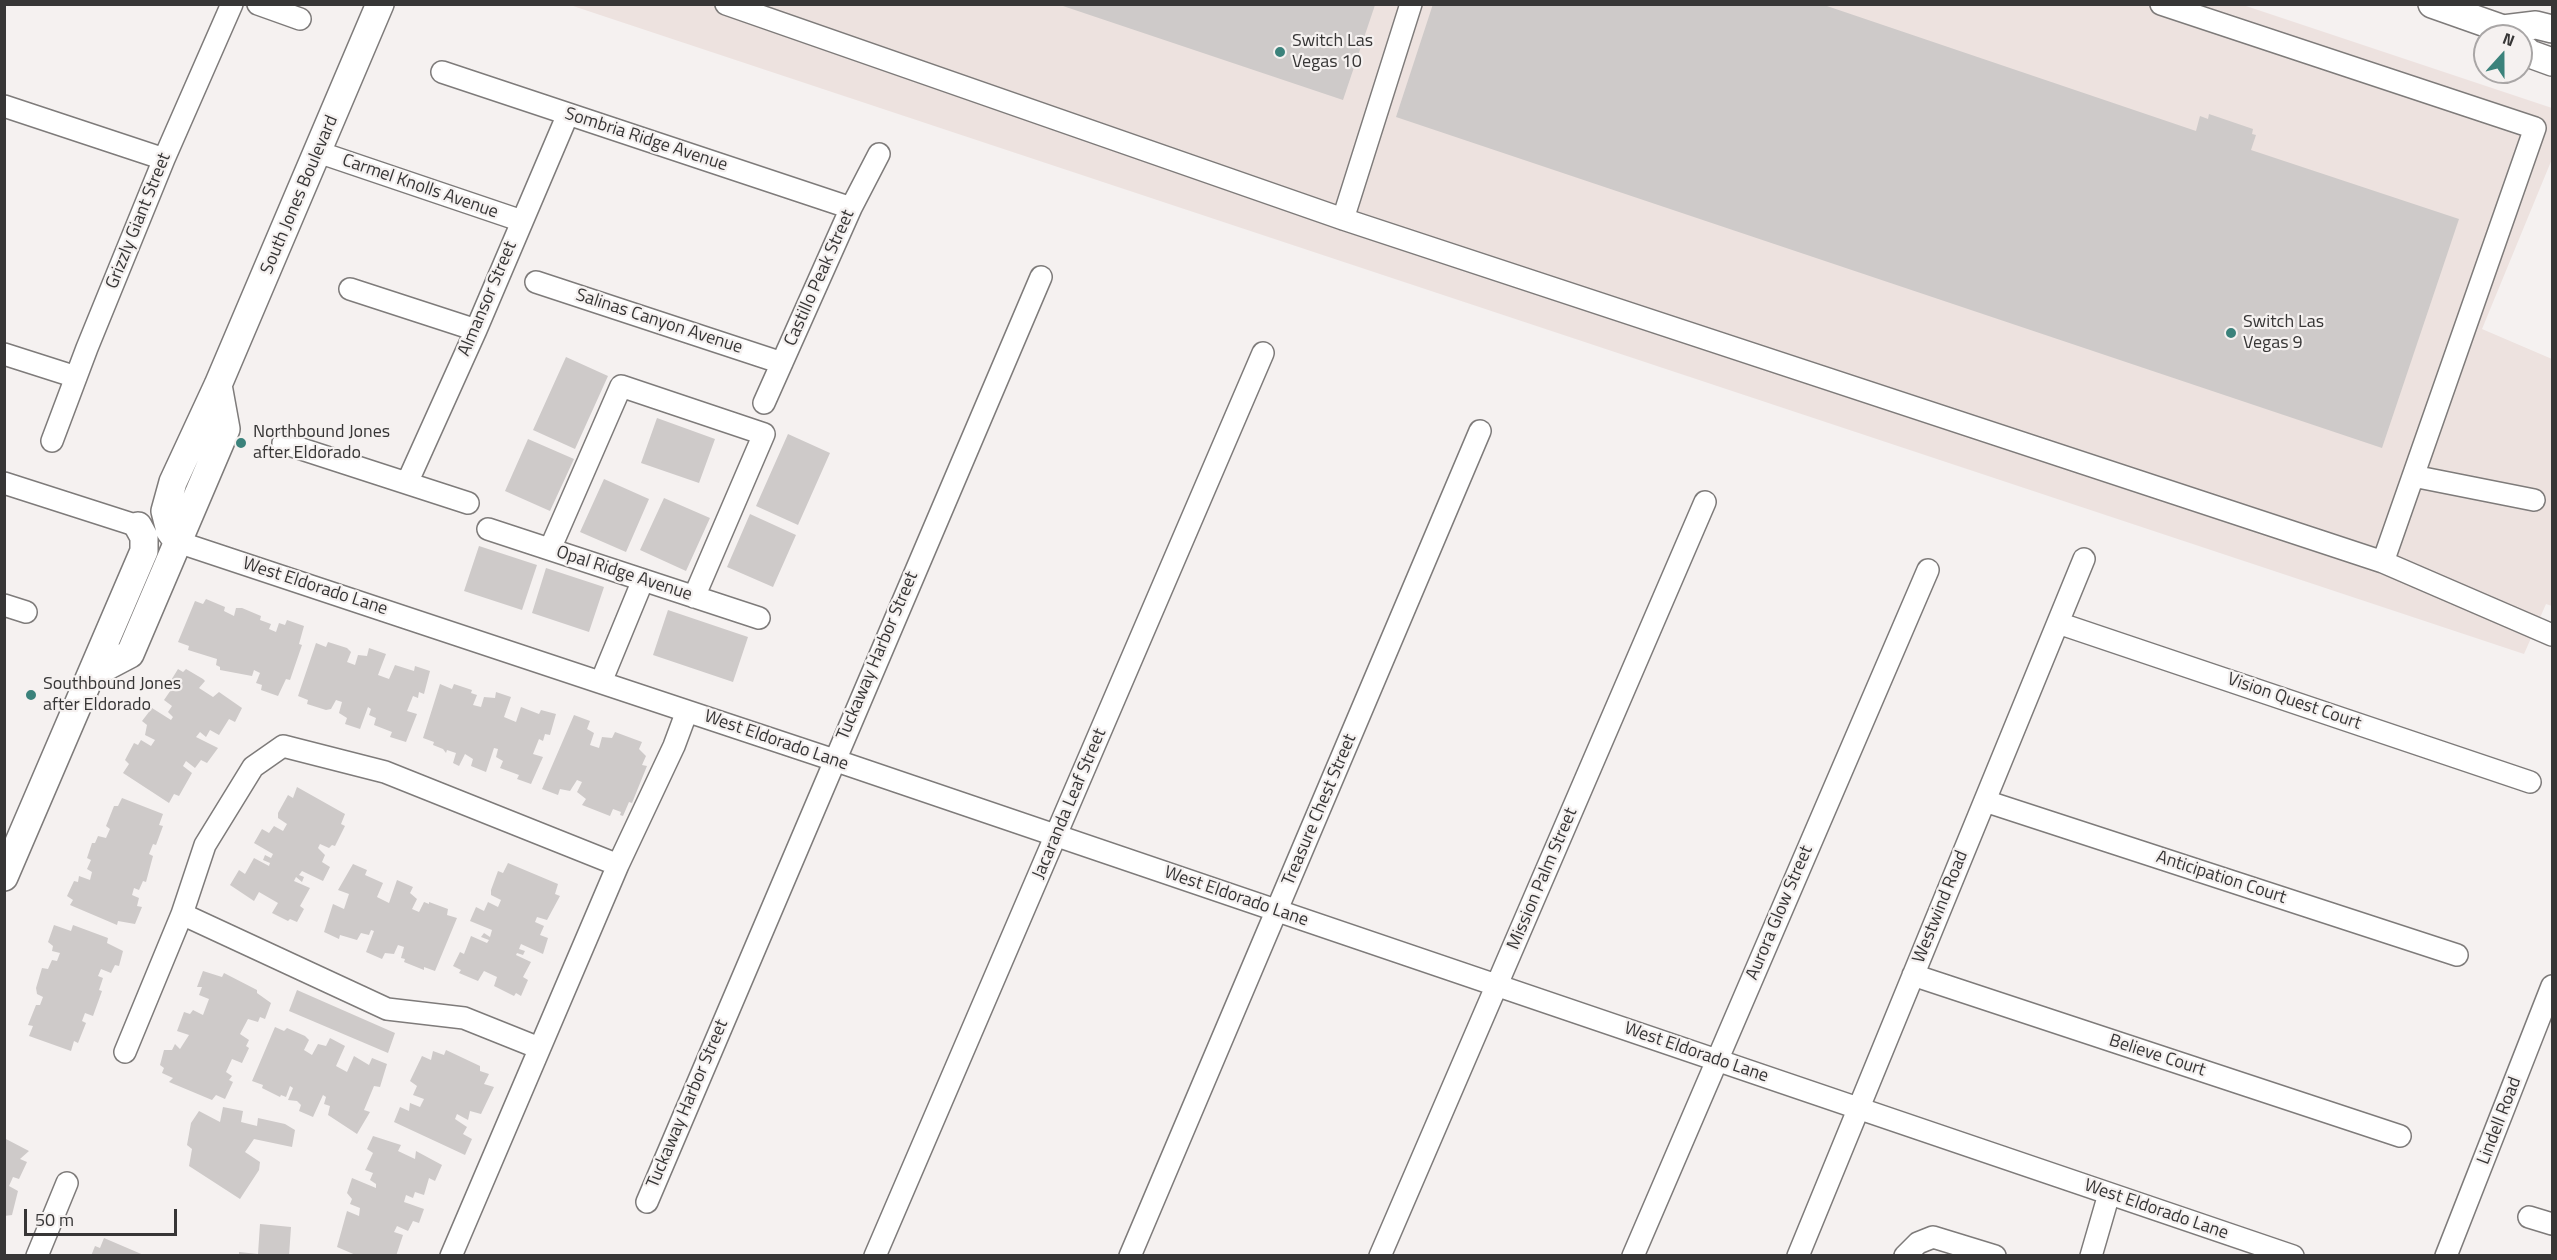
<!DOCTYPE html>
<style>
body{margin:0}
#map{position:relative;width:2557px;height:1260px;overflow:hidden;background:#f5f1f0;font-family:"Titillium Web",sans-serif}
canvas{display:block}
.frame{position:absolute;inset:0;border:6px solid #373636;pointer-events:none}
.north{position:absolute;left:2473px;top:24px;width:60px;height:60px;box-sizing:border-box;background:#f5f1f0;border:2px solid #a9a6a6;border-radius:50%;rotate:21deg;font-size:16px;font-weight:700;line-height:24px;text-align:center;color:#373636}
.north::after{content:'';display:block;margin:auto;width:21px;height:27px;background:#3b827b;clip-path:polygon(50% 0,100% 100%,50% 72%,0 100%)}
.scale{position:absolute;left:24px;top:1209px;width:153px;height:27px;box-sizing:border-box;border:3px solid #373636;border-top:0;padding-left:8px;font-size:18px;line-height:21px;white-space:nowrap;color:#373636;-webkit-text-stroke:4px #f5f1f0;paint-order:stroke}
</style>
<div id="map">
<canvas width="2557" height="1260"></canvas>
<div class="frame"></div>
<div class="north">N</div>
<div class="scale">50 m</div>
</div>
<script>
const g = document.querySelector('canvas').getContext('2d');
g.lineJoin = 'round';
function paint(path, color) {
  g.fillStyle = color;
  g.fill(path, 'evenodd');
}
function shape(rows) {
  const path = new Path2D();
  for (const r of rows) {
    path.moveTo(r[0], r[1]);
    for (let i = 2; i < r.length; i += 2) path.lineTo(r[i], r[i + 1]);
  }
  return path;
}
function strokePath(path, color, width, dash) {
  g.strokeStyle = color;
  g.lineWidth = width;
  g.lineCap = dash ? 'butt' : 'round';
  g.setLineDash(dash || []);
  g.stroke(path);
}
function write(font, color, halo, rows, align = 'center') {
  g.font = font + ' "Titillium Web",sans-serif';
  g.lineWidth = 4.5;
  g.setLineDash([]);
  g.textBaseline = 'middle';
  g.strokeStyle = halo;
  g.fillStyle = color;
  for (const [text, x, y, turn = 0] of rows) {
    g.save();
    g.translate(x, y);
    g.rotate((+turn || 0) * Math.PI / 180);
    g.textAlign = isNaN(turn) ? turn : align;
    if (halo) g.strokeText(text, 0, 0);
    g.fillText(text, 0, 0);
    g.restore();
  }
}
paint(shape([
 [570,5,2243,5,2552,108,2552,159,2482,329,2552,359,2552,606,2546,604,2524,654]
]), '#ede2df');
paint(shape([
 [1433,4,1821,4,2196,131,2200,116,2208,119,2209,114,2253,129,2252,134,2256,135,2251,150,2459,219,2382,448,1396,117],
 [1060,5,1375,5,1343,100],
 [566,357,608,376,575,449,533,430],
 [657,418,715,439,699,483,641,463],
 [788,434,830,453,798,525,756,506],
 [528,439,574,459,550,511,505,491],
 [604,479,649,499,626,552,580,532],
 [664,498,710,518,686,571,640,550],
 [750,514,796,535,773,587,727,567],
 [479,546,537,565,522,610,464,591],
 [546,568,604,587,589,632,532,613],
 [206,599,225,607,224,611,234,616,236,608,242,608,261,616,260,620,271,624,269,629,276,632,279,623,285,625,287,620,304,626,299,644,302,645,290,680,286,679,278,696,261,690,262,685,256,683,260,673,254,670,252,676,220,670,220,667,216,665,217,659,188,650,189,646,178,642,195,601,203,604],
 [668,610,748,637,733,682,653,655],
 [328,642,347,648,351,652,347,662,355,665,358,655,367,656,369,648,386,654,378,675,389,679,395,665,414,671,415,666,430,671,424,694,419,692,418,698,413,696,407,711,417,714,406,742,390,737,392,732,374,725,376,718,369,715,371,709,368,707,360,729,345,724,347,718,339,713,342,702,336,700,331,709,326,710,307,704,308,700,298,696,316,643,326,647],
 [178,669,183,672,186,669,203,679,205,681,199,688,213,697,219,692,242,708,235,722,229,719,219,735,210,730,206,737,200,732,196,737,218,748,207,763,201,760,195,768,186,761,183,766,192,773,179,796,174,794,169,803,123,773,129,764,125,760,134,743,138,745,141,740,151,746,155,740,145,735,147,725,142,721,152,708,171,720,173,717,168,712,172,706,164,700,175,684,170,682],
 [440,684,452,689,454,684,472,690,471,693,477,695,473,705,481,707,484,697,495,698,496,692,511,697,504,717,516,722,521,707,539,714,541,710,556,714,550,735,545,734,543,741,539,739,533,754,543,757,531,784,517,779,519,775,500,768,503,761,496,757,498,749,494,748,486,772,471,766,473,759,465,754,459,766,453,763,456,753,447,750,446,753,443,749,433,745,434,742,423,738],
 [574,715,590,721,587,729,594,733,590,745,599,748,602,737,612,738,615,732,642,742,639,749,646,756,642,765,647,766,632,803,629,802,623,816,620,815,621,812,613,809,610,816,582,805,586,799,577,792,582,782,577,780,570,791,560,789,558,795,542,789],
 [297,787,345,814,341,824,345,826,335,846,332,845,329,848,320,844,318,848,325,855,322,862,330,867,323,881,302,871,299,875,304,877,302,882,296,877,294,881,310,888,300,906,304,909,297,922,290,919,288,921,272,913,278,903,259,892,254,901,230,885,239,870,245,874,254,858,269,866,270,863,263,860,265,855,271,858,273,854,254,843,262,829,269,833,274,826,283,831,287,824,278,818,278,813,288,795,293,798],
 [122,798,163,814,159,825,163,826,156,845,153,844,149,854,153,856,146,882,143,881,139,890,134,888,132,895,139,898,137,906,142,907,135,924,118,921,117,925,70,905,73,900,67,896,74,881,78,882,79,876,90,880,92,872,87,869,91,860,87,858,92,843,95,843,98,836,106,838,110,829,106,826,114,806,118,806],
 [508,863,558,884,555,894,560,896,547,920,537,917,535,922,544,926,540,935,548,938,543,954,521,944,519,949,525,951,523,955,517,953,516,955,531,962,523,977,528,980,521,996,516,993,514,996,494,986,497,977,484,971,478,981,459,973,461,970,453,966,460,952,464,954,471,936,487,943,489,940,481,937,484,933,490,937,492,930,470,921,476,907,484,911,488,902,498,907,501,900,491,895,491,890,498,871,503,873],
 [353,864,367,870,365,875,383,883,377,897,389,903,397,880,413,887,410,893,417,899,412,909,419,912,424,902,429,904,429,902,448,909,447,915,457,918,435,971,424,967,424,970,404,962,405,959,401,958,404,947,398,945,394,954,385,953,382,959,366,952,374,931,371,930,369,935,361,933,357,940,340,935,339,939,324,932,333,904,344,909,349,894,338,890],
 [54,925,71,931,73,925,108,938,107,943,123,951,119,966,115,965,111,973,101,969,98,976,103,978,99,990,102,991,93,1016,85,1013,82,1021,86,1023,78,1043,74,1041,71,1051,29,1036,33,1026,28,1025,36,1005,40,1005,43,997,37,994,36,988,42,968,48,969,52,960,57,961,60,953,52,951,53,946,48,942],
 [203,971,222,977,224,973,257,990,257,993,271,1003,265,1019,260,1017,258,1022,248,1019,240,1034,249,1040,246,1046,249,1048,242,1063,232,1059,226,1072,232,1076,229,1080,233,1082,225,1099,216,1095,212,1100,169,1082,173,1078,162,1073,164,1068,160,1065,164,1050,172,1050,175,1044,180,1049,189,1035,177,1031,184,1012,190,1014,193,1010,203,1015,209,999,199,995,202,987,197,987],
 [297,990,395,1033,388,1053,289,1011],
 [275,1027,284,1031,287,1028,305,1036,309,1040,304,1050,312,1055,318,1044,326,1046,330,1038,345,1046,336,1066,347,1072,354,1056,369,1065,372,1058,387,1064,380,1087,374,1086,364,1110,370,1112,357,1134,328,1115,330,1106,324,1104,326,1097,323,1095,313,1117,299,1111,301,1105,297,1101,288,1100,293,1088,290,1086,286,1097,281,1095,280,1097,262,1088,263,1085,252,1081],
 [446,1050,480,1066,480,1071,489,1074,484,1084,494,1087,481,1114,470,1111,468,1120,457,1114,455,1119,467,1127,463,1134,472,1139,465,1155,394,1122,400,1107,409,1111,410,1103,420,1107,424,1099,413,1095,417,1086,410,1081,422,1056,431,1060,433,1051,444,1055],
 [223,1107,243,1111,241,1122,257,1126,258,1118,285,1124,295,1130,292,1147,254,1139,245,1152,260,1162,259,1170,240,1199,189,1166,192,1149,187,1145,191,1123,199,1111,220,1122],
 [373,1136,401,1145,398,1151,415,1159,416,1151,442,1165,435,1181,429,1178,424,1195,415,1192,413,1198,406,1195,404,1202,424,1209,419,1223,413,1221,408,1231,397,1226,394,1232,403,1235,396,1256,358,1256,337,1247,347,1211,359,1216,360,1208,350,1204,352,1199,347,1193,352,1178,376,1188,376,1184,370,1180,373,1173,365,1170,373,1153,367,1149],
 [4,1138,29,1151,20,1159,27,1162,19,1179,13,1177,9,1186,18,1191,12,1215,4,1216],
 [260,1224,291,1227,289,1256,239,1256,239,1252,258,1254],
 [104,1238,146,1256,91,1256,95,1246,100,1248]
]), '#cecac9');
const minor = shape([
 [258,4,300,19],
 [726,4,1343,219,2383,562,2535,128,2161,4],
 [442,72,851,208],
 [4,106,164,159],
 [318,152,522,221],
 [1343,219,1411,4],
 [536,282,782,363],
 [350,289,476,330],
 [4,354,76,377],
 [764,403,851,208,879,154],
 [52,441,87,348,164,159,232,4],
 [283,443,468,503],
 [2413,476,2534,500],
 [4,483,138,526],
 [407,483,476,330,568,114],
 [488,529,759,618],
 [178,542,834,760,2293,1256],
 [550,549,621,386,764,434,694,597],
 [2383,562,2552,635],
 [4,605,26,612],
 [2058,623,2530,782],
 [601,682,643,580],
 [1985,801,2457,955],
 [182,914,387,1009,464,1018,539,1048],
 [1913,975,2400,1136],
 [125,1052,182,914,205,845,253,767,283,746,385,772,618,865],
 [647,1202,1041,277],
 [2529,1217,2552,1224],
 [37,1256,67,1183],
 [451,1256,618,865,674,746,687,711],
 [875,1256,1263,353],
 [1130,1256,1480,431],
 [1380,1256,1705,502],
 [1633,1256,1928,570],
 [1798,1256,2084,559],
 [1905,1256,1918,1243,1933,1237,1995,1256],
 [2091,1256,2109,1194],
 [2446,1256,2552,986]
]);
const major = shape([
 [2432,4,2503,29,2511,36],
 [2503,29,2536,25,2552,29],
 [2521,46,2530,54,2552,62],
 [178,542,170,531,165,511,173,482,218,385,380,4],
 [92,674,130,654,226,429,218,385],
 [4,877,144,551,144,537,138,526]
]);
strokePath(minor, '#7e7b7a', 24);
strokePath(major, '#7e7b7a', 30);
strokePath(minor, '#fff', 21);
strokePath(major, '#fff', 27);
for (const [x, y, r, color] of [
 [1280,52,6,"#3b827b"],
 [2231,333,6,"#3b827b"],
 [241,443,6,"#3b827b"],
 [31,695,6,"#3b827b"]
]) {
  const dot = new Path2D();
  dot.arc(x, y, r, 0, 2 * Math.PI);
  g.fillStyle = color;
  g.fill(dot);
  strokePath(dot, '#f5f1f0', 2);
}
write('18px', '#373636', '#f5f1f0', [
 ["Switch Las",1292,42],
 ["Vegas 10",1292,63],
 ["Switch Las",2243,323],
 ["Vegas 9",2243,344],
 ["Northbound Jones",253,433],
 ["after Eldorado",253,454],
 ["Southbound Jones",43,685],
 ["after Eldorado",43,706]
], 'left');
write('18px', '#373636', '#f5f1f0', [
 ["Sombria Ridge Avenue",646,140,18],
 ["Carmel Knolls Avenue",420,187,19],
 ["South Jones Boulevard",300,195,-67],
 ["Grizzly Giant Street",139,221,-68],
 ["Castillo Peak Street",820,278,-66],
 ["Almansor Street",488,299,-67],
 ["Salinas Canyon Avenue",659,322,18],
 ["Opal Ridge Avenue",624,574,18],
 ["West Eldorado Lane",315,587,18],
 ["Tuckaway Harbor Street",878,656,-67],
 ["Vision Quest Court",2294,702,19],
 ["West Eldorado Lane",776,741,19],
 ["Jacaranda Leaf Street",1070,804,-67],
 ["Treasure Chest Street",1320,810,-67],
 ["Anticipation Court",2221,878,18],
 ["Mission Palm Street",1543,879,-67],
 ["West Eldorado Lane",1236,897,19],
 ["Westwind Road",1941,907,-68],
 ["Aurora Glow Street",1780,913,-67],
 ["West Eldorado Lane",1696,1053,19],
 ["Believe Court",2157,1056,18],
 ["Tuckaway Harbor Street",688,1104,-67],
 ["Lindell Road",2500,1121,-69],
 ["West Eldorado Lane",2156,1210,19]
]);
</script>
